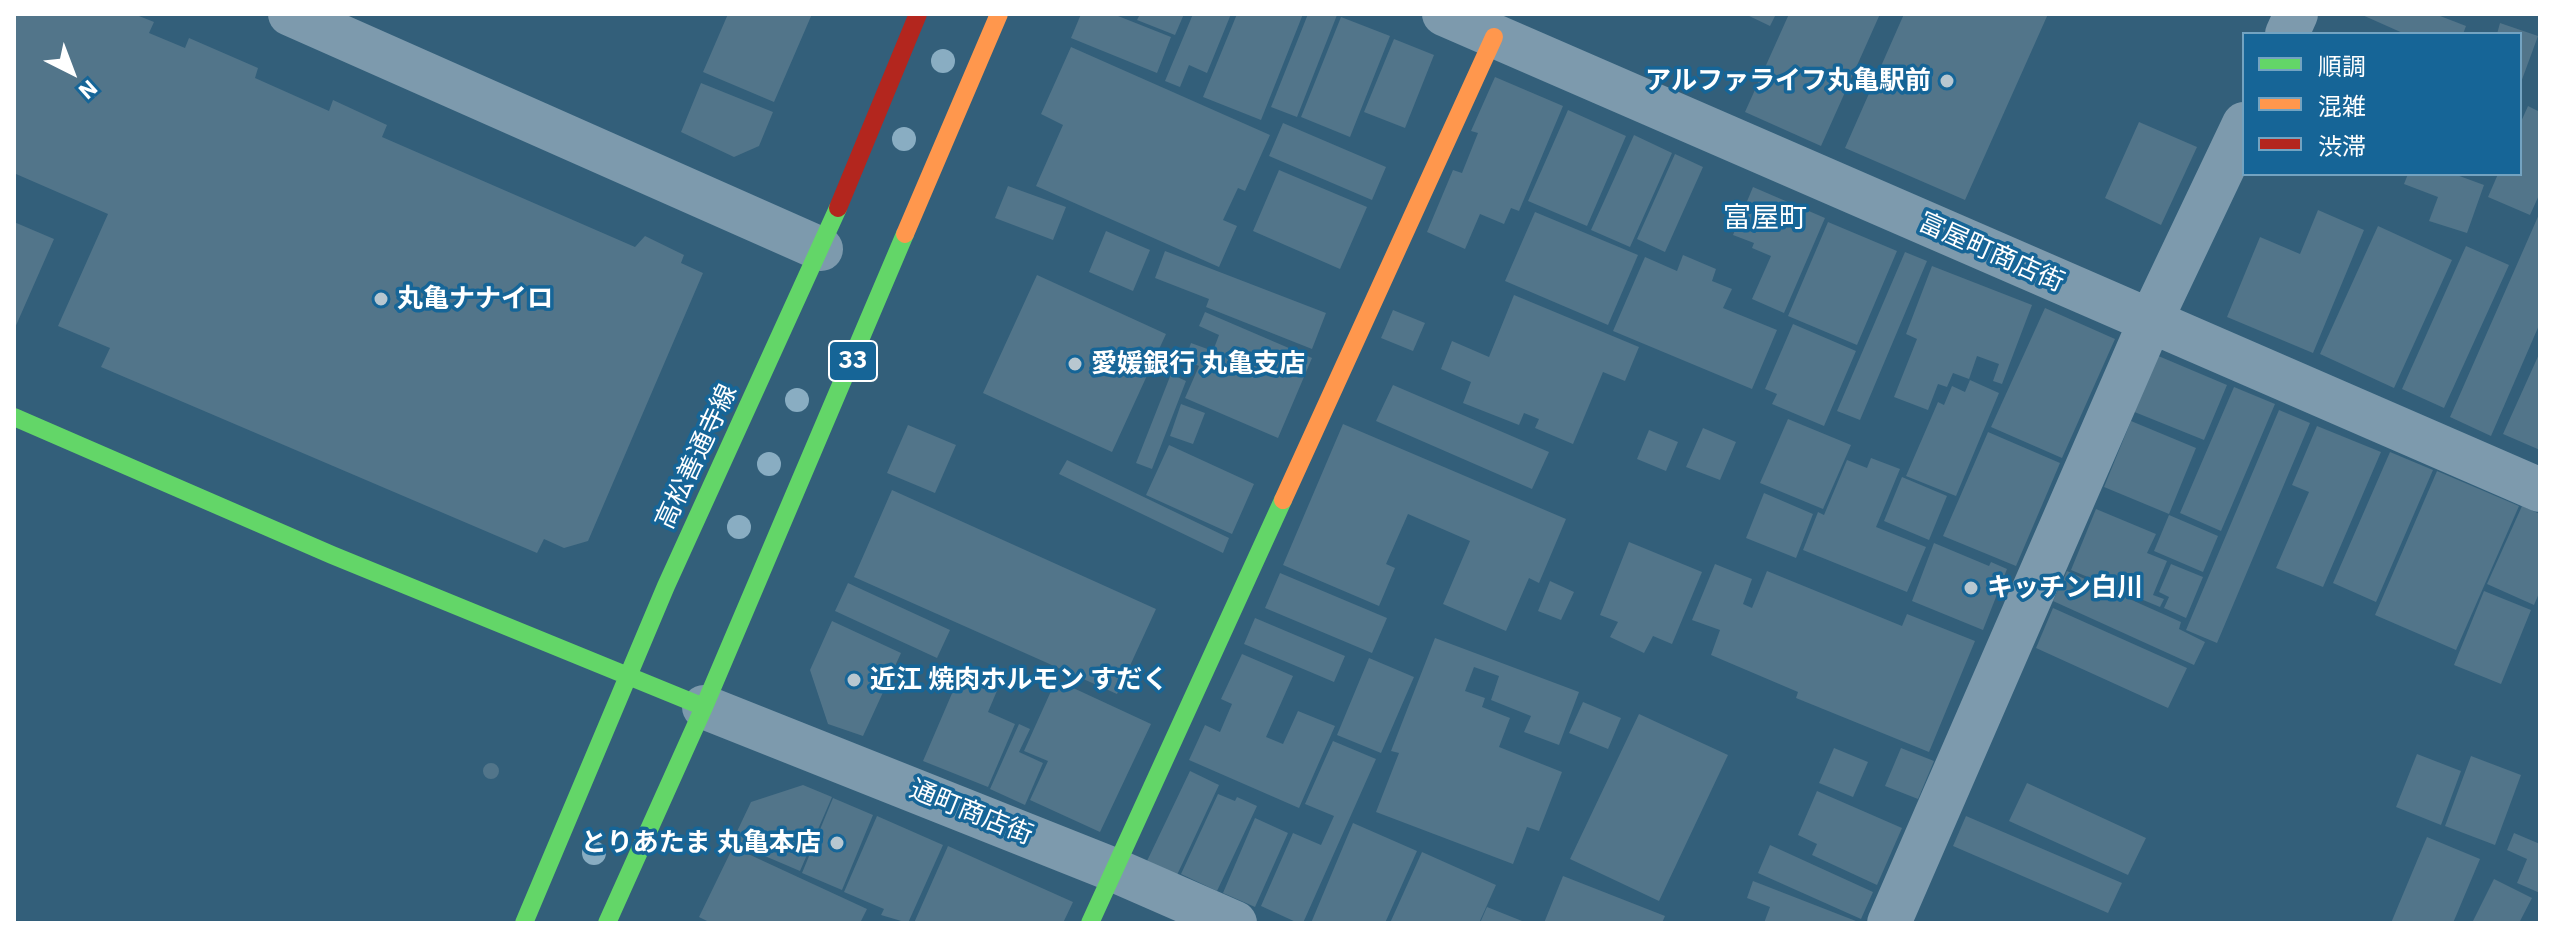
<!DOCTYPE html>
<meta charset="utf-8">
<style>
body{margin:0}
#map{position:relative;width:2554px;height:937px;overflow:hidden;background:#335f7a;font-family:"IBM Plex Sans","Noto Sans JP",sans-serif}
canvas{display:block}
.frame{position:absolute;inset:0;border:16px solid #fff;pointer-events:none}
.legend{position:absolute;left:2242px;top:32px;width:280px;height:144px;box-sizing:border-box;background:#166597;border:2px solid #73a3c1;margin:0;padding:10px 14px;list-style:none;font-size:24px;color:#fff}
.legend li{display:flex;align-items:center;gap:16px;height:40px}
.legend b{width:40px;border:2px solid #73a3c1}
.north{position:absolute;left:32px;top:32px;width:80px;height:80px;-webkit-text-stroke:6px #166597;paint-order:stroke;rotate:138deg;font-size:22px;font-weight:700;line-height:32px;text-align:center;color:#fff}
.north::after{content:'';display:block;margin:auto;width:28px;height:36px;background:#fff;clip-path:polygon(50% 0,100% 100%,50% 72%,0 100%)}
</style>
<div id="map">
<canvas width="2554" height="937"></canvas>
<div class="frame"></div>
<ul class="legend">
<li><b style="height:10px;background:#63d668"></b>順調</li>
<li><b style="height:10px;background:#ff974d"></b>混雑</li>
<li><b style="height:10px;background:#b3261e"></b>渋滞</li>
</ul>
<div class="north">N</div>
</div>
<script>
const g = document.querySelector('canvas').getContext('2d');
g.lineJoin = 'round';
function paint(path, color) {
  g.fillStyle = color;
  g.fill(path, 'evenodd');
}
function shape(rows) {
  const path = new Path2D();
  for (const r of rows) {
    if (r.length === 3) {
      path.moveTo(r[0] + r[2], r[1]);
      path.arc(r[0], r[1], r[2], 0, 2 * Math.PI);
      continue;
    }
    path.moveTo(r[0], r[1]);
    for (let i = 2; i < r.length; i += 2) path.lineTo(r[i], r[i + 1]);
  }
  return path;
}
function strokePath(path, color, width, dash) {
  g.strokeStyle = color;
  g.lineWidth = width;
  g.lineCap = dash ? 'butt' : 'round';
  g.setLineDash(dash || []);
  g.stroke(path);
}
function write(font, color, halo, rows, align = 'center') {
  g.font = font + ' "IBM Plex Sans","Noto Sans JP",sans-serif';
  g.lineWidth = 7;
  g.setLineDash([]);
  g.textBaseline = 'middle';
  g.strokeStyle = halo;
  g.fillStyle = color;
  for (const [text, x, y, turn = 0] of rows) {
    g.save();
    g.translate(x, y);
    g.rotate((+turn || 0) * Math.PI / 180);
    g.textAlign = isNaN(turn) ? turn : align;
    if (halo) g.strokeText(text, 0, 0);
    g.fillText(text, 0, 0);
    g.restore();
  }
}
paint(shape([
 [14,14,134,14,154,22,149,33,185,48,189,38,258,68,255,78,329,111,333,100,387,125,382,137,635,247,645,236,684,255,681,263,703,273,588,541,564,548,544,539,537,553,101,367,110,348,58,326,108,214,16,174,14,178],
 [728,14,812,14,774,102,703,72],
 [1081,14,1113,14,1171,37,1157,73,1071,38],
 [1140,14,1184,14,1175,35,1137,20],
 [1193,14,1231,14,1207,73,1189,65,1180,87,1165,81],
 [1237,14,1303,14,1261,120,1203,97],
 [1308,14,1337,15,1297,117,1271,107],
 [1745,14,1776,14,1770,26],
 [1789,14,1880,14,1821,146,1745,112],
 [1904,14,2048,14,1965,200,1845,148],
 [2360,14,2435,14,2466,26,2463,34,2405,34],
 [1341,17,1390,36,1350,137,1301,117],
 [2500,23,2538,36,2520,85,2520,34,2497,34],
 [1394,39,1434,55,1405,128,1364,112],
 [1071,47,1270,135,1245,191,1238,188,1223,220,1237,226,1219,267,1036,186,1063,125,1041,114],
 [1495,77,1563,106,1519,211,1511,208,1504,224,1480,214,1465,249,1427,232,1453,170,1462,173,1478,133,1471,131],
 [701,83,773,112,759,146,734,157,681,132],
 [2528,106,2540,112,2540,193,2530,215,2488,197,2498,174,2520,174,2520,124],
 [1568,110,1626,136,1587,226,1528,201],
 [2139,122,2197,147,2161,225,2105,198],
 [1283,123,1386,167,1372,200,1269,156],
 [1634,135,1672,153,1630,247,1591,230],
 [1675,154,1703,167,1665,252,1637,239],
 [1279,170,1367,207,1340,269,1253,231],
 [2408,174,2454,174,2484,185,2467,233,2429,221,2438,197,2404,184],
 [1008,186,1066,207,1053,240,995,218],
 [1753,187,1825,218,1784,313,1752,299,1771,256,1752,248,1754,243,1733,235],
 [2318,210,2364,230,2313,353,2227,317,2260,237,2300,254],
 [1535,212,1638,255,1608,325,1505,281],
 [2540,212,2540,323,2491,436,2450,417],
 [14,222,54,239,14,330],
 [1828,222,1897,251,1857,345,1788,316],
 [2378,226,2452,260,2394,388,2320,354],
 [1106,231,1150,250,1133,291,1089,272],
 [2466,246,2509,265,2444,408,2402,389],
 [1165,251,1326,313,1312,349,1206,307,1209,299,1155,278],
 [1905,252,1927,261,1860,420,1837,411],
 [1683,255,1716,269,1712,281,1732,289,1723,308,1777,330,1752,389,1613,331,1645,257,1677,271],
 [1932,266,2032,305,2002,384,1993,381,1999,364,1977,356,1969,379,1953,373,1947,387,1938,384,1928,410,1894,397,1917,339,1906,334],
 [1037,275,1166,334,1112,452,983,393],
 [1514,295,1639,347,1625,381,1603,372,1573,444,1535,428,1539,419,1524,413,1519,425,1463,403,1471,382,1441,369,1452,341,1489,357],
 [2045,308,2115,339,2062,458,1991,427],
 [1393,310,1425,323,1413,351,1381,338],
 [1205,312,1312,358,1278,438,1185,398,1199,366,1185,360,1191,343,1213,351,1219,335,1199,326],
 [1793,324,1856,351,1824,426,1772,404,1777,394,1765,389],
 [2540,352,2540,450,2503,434],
 [2156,355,2227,385,2204,440,2132,411],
 [1171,374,1186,381,1152,469,1136,463],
 [1970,380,1999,393,1956,496,1906,476,1938,402,1944,405,1952,386,1965,392],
 [1393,385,1549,452,1532,489,1376,421],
 [2234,387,2275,404,2221,531,2180,513],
 [1181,404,1205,413,1193,444,1170,436],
 [2279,410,2310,423,2217,643,2186,630],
 [1788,419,1851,445,1823,509,1760,483],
 [2131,421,2196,448,2169,514,2104,487],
 [1343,424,1566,519,1539,583,1529,578,1506,631,1443,604,1470,541,1408,514,1386,564,1395,568,1379,606,1283,565],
 [908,425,956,445,935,493,887,473],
 [2317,426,2381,452,2323,587,2276,568,2309,492,2292,485],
 [1703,428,1736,442,1720,480,1686,467],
 [1649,430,1678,442,1666,471,1637,459],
 [1988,432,2060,463,2016,566,1943,536],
 [1169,445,1254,484,1232,534,1146,495],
 [2390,452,2433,470,2376,602,2333,583],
 [1871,458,1900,469,1876,527,1926,547,1907,592,1803,550,1818,512,1824,515,1847,460,1867,468],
 [1067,460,1229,538,1223,553,1059,474],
 [2437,471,2519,506,2456,650,2375,615],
 [1902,477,1947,496,1929,540,1884,521],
 [892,490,1156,609,1117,694,854,577],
 [1764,493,1813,514,1796,558,1746,538],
 [2522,506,2540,514,2540,591,2534,605,2487,584],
 [2096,509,2156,534,2147,553,2167,561,2153,595,2164,599,2160,607,2071,570],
 [2169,515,2218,536,2203,572,2154,551],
 [1629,542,1702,572,1672,644,1653,636,1644,653,1610,637,1618,622,1600,615],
 [1934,543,1989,566,1991,562,2007,569,1983,630,1912,601],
 [1715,564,1752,579,1743,604,1752,608,1767,571,1902,626,1907,614,1975,641,1929,752,1796,698,1798,692,1711,655,1720,630,1692,620],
 [2171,564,2203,577,2186,618,2164,608,2169,597,2159,592],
 [2067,571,2181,622,2179,629,2205,642,2194,665,2053,601],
 [1280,573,1387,618,1372,653,1265,608],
 [1550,581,1574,592,1561,620,1538,611],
 [848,583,950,630,937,658,835,611],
 [2484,591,2531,610,2501,684,2454,665],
 [2053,608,2187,668,2168,708,2036,648],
 [1255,618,1345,656,1334,682,1244,644],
 [832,621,901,653,863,736,828,724,810,670],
 [1435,638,1579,692,1559,745,1524,732,1531,716,1491,700,1499,676,1474,667,1465,691,1485,698,1482,707,1510,718,1499,747,1562,772,1539,831,1527,827,1513,864,1376,812,1399,753,1391,751],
 [1242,654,1293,676,1266,737,1283,744,1298,711,1335,726,1299,808,1189,760,1205,725,1220,732,1232,704,1221,699],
 [1369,658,1414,677,1381,753,1337,735],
 [962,670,999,686,988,712,1015,724,988,787,923,761],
 [1056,680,1151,724,1100,832,1030,800,1048,761,1024,751],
 [1583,702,1621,718,1608,749,1569,733],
 [1639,714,1728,755,1659,901,1570,859],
 [1019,724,1030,729,1019,752,1043,763,1025,805,990,789],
 [1333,741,1376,759,1303,923,1298,923,1261,906,1293,833,1321,845,1334,816,1305,804],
 [1834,748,1868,762,1853,797,1819,783],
 [1901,748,1934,761,1918,799,1885,786],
 [2417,754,2461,771,2441,825,2396,807],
 [2471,756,2521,775,2495,845,2445,826],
 [491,771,8],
 [1190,771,1219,785,1177,875,1147,861],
 [2027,783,2146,838,2128,875,2009,821],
 [803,785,832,797,800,871,732,842,751,802],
 [1817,791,1902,828,1877,885,1812,855,1817,844,1798,835],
 [1218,794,1235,801,1237,797,1257,806,1217,891,1181,874],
 [833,798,873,815,842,890,802,873],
 [877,816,943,845,908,923,881,915,884,909,844,892],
 [1966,816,2122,883,2108,913,1953,846],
 [1255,818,1288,833,1255,907,1223,893],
 [1353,823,1417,851,1385,923,1311,923],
 [2514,833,2540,844,2540,893,2517,883,2527,859,2507,850],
 [2427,837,2480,859,2453,923,2391,923],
 [1770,845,1873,892,1861,919,1758,873],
 [948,846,1073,902,1063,923,914,923],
 [733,847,867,909,860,923,711,923,699,917],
 [1422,852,1496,885,1479,923,1390,923],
 [1563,876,1665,916,1662,923,1544,923],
 [2494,879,2532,898,2519,923,2472,923],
 [1753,881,1861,923,1764,923,1770,907,1747,898],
 [1487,907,1527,923,1480,923]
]), '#52758a');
strokePath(shape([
 [290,14,821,249],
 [1444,14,2540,490],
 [2287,34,2296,14],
 [704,707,1114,870,1235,923],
 [1889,923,2150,322,2244,124]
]), '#7d9aad', 44);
strokePath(shape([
 [14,417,332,555,704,707],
 [524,923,666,586,838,208],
 [607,923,704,707,905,234],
 [1090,923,1283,500]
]), '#63d668', 18);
strokePath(shape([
 [905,234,999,14],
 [1283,500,1494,37]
]), '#ff974d', 18);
strokePath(shape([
 [838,208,918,14]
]), '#b3261e', 18);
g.fillStyle = '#89adc2';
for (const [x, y] of [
 [943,61],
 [904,139],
 [797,400],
 [769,464],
 [739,527],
 [594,853]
]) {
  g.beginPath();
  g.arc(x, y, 12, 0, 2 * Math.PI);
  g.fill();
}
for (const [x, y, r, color] of [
 [1947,81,8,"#b8c7d0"],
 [381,299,8,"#b8c7d0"],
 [1075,364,8,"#b8c7d0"],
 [1971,588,8,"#b8c7d0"],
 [854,680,8,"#b8c7d0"],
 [837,843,8,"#b8c7d0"]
]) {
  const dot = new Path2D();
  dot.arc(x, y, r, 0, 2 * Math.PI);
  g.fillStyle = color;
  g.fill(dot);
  strokePath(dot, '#166597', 3);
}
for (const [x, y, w] of [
 [853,361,48]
]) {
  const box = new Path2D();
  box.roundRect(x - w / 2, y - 20, w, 40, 6);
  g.fillStyle = '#166597';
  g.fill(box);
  strokePath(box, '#fff', 2);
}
write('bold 24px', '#fff', null, [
 ["33",853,361]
]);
write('bold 26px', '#fff', '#166597', [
 ["アルファライフ丸亀駅前",1931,81,"right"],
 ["丸亀ナナイロ",397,299],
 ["愛媛銀行 丸亀支店",1091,364],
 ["キッチン白川",1987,588],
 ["近江 焼肉ホルモン すだく",870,680],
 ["とりあたま 丸亀本店",821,843,"right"]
], 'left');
write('26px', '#fff', '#166597', [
 ["富屋町商店街",1991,253,24],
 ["高松善通寺線",697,457,-65],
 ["通町商店街",971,813,22]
]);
write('28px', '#fff', '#166597', [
 ["富屋町",1765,219]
]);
</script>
